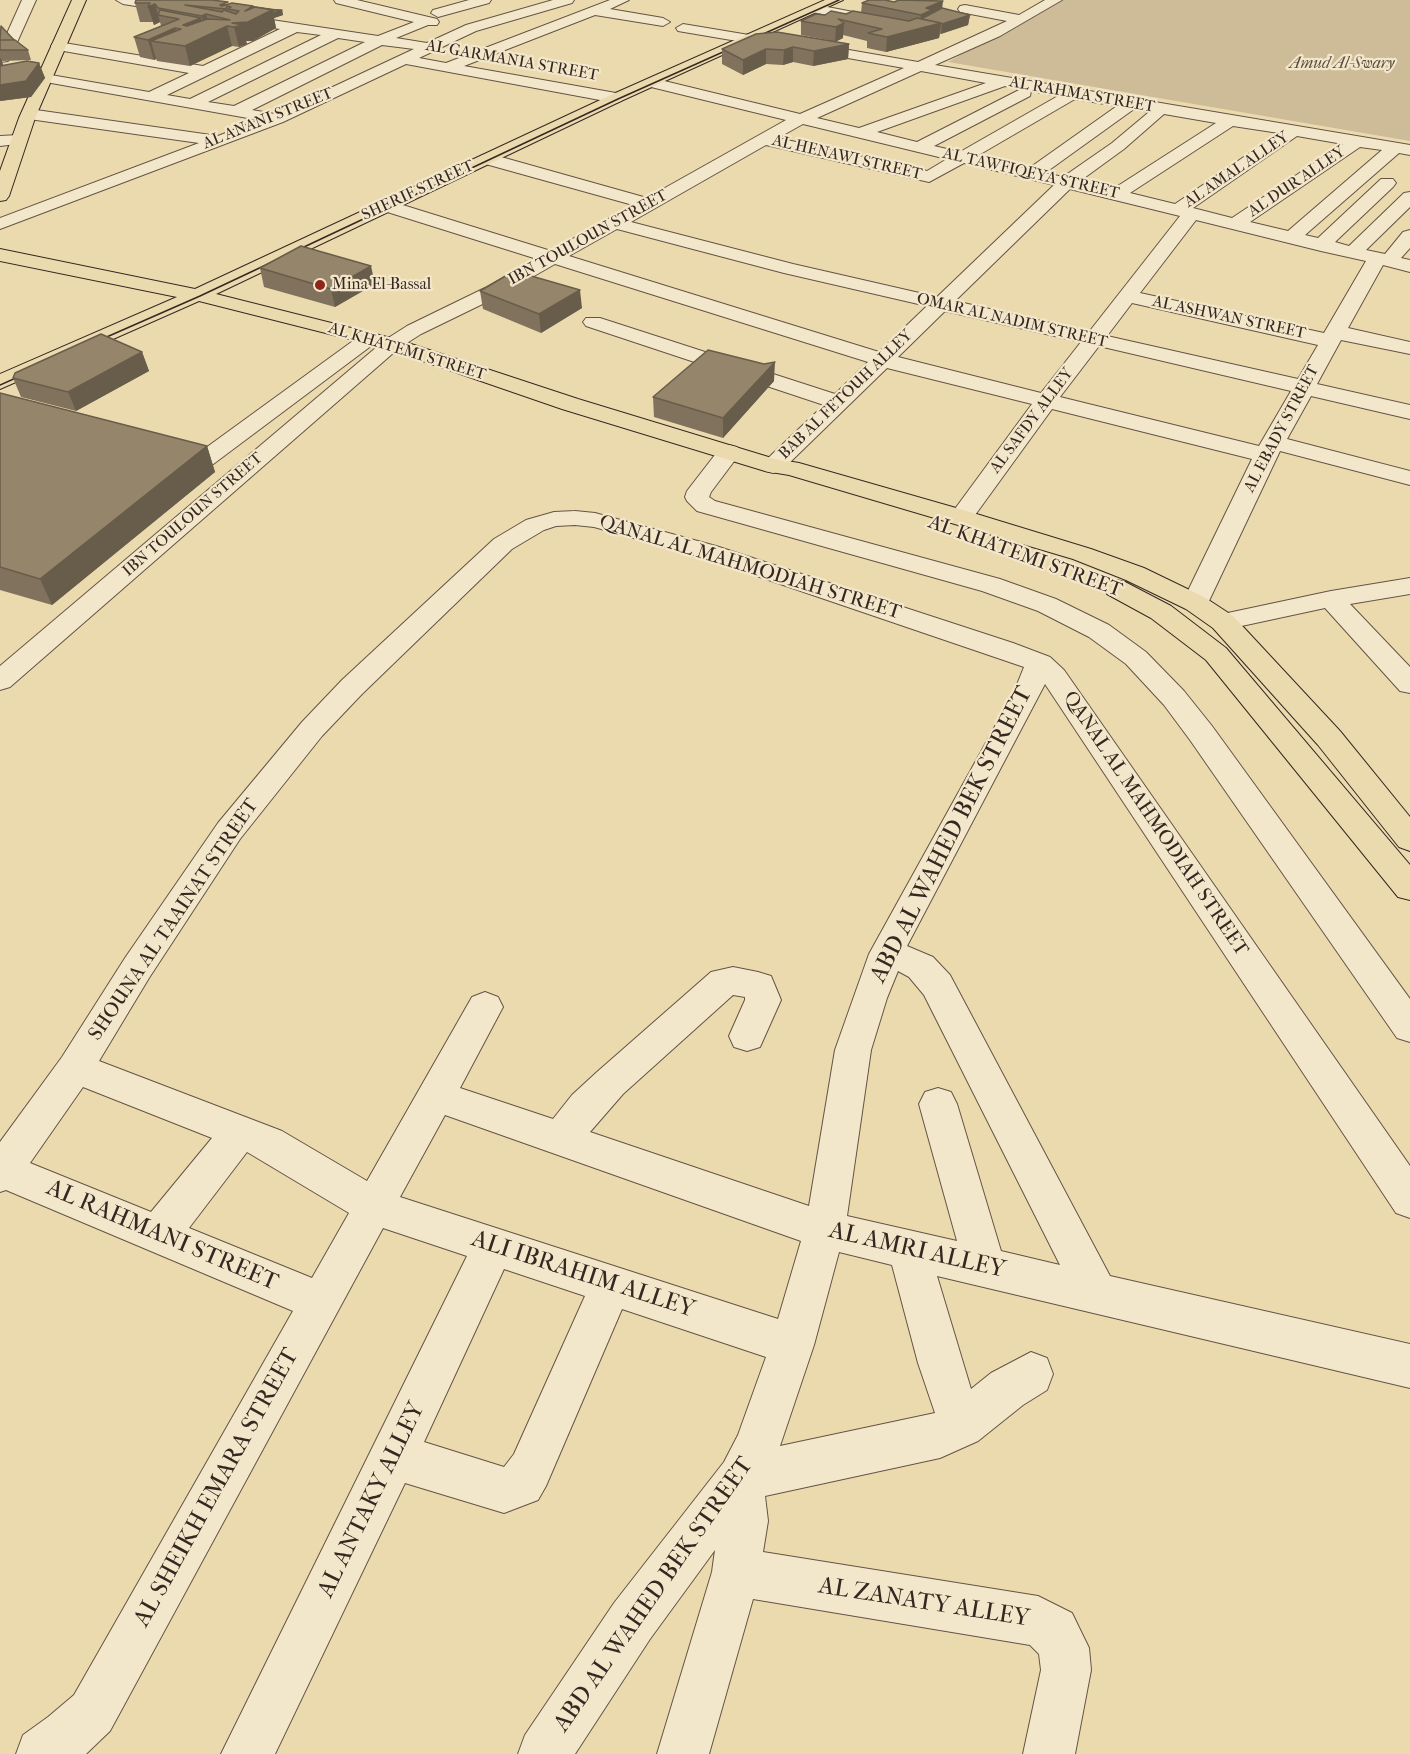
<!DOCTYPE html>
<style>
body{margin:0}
canvas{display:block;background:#ecdaaf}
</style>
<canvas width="1410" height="1754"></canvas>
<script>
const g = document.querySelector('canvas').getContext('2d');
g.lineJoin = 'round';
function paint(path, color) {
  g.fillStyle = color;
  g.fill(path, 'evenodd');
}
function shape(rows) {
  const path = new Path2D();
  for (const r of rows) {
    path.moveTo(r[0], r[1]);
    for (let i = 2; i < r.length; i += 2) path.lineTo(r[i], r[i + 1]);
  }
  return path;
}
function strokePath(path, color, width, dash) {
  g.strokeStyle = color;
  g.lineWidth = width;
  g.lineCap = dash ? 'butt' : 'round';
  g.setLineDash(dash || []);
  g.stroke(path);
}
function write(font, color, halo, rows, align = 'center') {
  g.font = font + ' "IM FELL French Canon",serif';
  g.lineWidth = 4.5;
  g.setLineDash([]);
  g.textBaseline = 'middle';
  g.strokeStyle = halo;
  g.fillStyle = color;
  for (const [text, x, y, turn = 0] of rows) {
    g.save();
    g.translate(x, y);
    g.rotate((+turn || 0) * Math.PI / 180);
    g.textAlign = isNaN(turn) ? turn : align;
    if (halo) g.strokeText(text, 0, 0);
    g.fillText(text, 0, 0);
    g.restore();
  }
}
paint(shape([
 [1058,0,1410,0,1410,141,948,62]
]), '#cdbc97');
const minor = shape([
 [22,0,36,0,10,58,8,61,0,62,0,49,22,0],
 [116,0,149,0,181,5,188,9,181,13,123,4,116,0],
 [334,0,357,0,437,19,439,22,437,25,428,25,396,38,427,43,466,25,553,0,574,0,572,3,476,31,419,58,446,63,610,0,629,0,610,9,663,18,670,22,663,26,595,15,464,66,616,93,621,95,624,98,621,101,616,103,406,64,283,122,0,229,0,218,199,143,29,119,23,117,21,114,23,111,29,109,218,136,259,120,40,81,38,78,45,74,149,92,189,73,58,50,51,46,53,43,58,42,203,66,280,29,227,21,225,18,232,14,378,36,414,22,336,3,334,0],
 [297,32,321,35,190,99,167,95,297,32],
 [338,38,365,42,234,106,208,102,338,38],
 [382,45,414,49,275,114,252,110,382,45],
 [469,0,491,0,489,3,438,17,431,13,433,10,469,0],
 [1045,0,1062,0,1000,36,935,65,1410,145,1410,155,1399,153,1305,235,1318,238,1381,179,1393,179,1396,183,1393,187,1335,242,1349,246,1404,193,1410,192,1410,207,1366,250,1385,254,1403,232,1410,230,1410,248,1401,258,1410,260,1410,272,1383,265,1348,328,1410,342,1410,354,1341,340,1317,384,1410,405,1410,419,1311,396,1287,439,1410,471,1410,485,1280,451,1208,603,1204,609,1195,611,1186,609,1182,603,1252,459,1052,409,970,522,961,524,952,522,949,517,1032,404,887,368,781,471,773,473,765,471,761,466,765,461,824,405,586,326,583,322,586,318,600,318,835,394,868,362,555,264,499,296,421,334,399,348,10,687,0,690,0,666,385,340,407,326,485,288,537,259,381,210,378,206,381,202,393,202,551,251,633,205,482,163,480,159,482,155,494,155,647,198,786,120,647,86,644,83,647,80,652,78,800,114,904,68,803,50,798,49,796,46,798,43,803,42,918,62,1007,21,960,12,958,9,960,6,965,5,1019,15,1045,0],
 [921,71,986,83,859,128,817,118,921,71],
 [1005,86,1021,89,917,142,877,132,1005,86],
 [1031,91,1058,96,960,152,934,146,1030,96,1031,91],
 [1075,99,1117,106,1028,169,977,156,1075,99],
 [1134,109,1149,112,1112,143,1063,177,1045,173,1134,109],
 [1164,114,1216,123,1113,189,1080,181,1124,149,1164,114],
 [803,124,947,159,927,171,778,138,803,124],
 [1233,126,1279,133,1175,204,1130,193,1233,126],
 [1297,136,1343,144,1232,218,1193,208,1297,136],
 [766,145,929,182,964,163,1054,185,937,297,793,264,631,222,766,145],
 [1360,147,1382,150,1288,231,1250,222,1360,147],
 [1070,189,1180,216,1089,332,955,301,1070,189],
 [1196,220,1321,251,1366,261,1324,333,1140,293,1196,220],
 [617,229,784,273,927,306,879,352,569,256,617,229],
 [1132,303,1318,345,1298,379,1107,336,1132,303],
 [945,311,1081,342,1041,393,898,357,945,311],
 [1099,346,1291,391,1259,446,1060,397,1099,346],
 [817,5,874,16,881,20,874,24,812,12,810,9,812,6,817,5],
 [683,24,749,35,756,39,749,43,678,31,676,28,683,24],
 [19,135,25,137,27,140,25,143,0,146,0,136,19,135],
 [364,336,371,338,374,342,371,346,212,465,204,467,196,465,192,460,196,455,357,338,364,336],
 [729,445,737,447,741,452,711,492,709,497,715,501,1000,579,1056,599,1109,625,1146,652,1184,691,1212,726,1410,999,1410,1042,1397,1038,1190,740,1164,705,1126,664,1089,637,1038,611,982,591,697,511,687,501,685,497,687,491,721,447,729,445],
 [575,511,595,513,716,546,1013,643,1050,657,1064,670,1410,1166,1410,1218,1396,1213,1045,684,907,946,933,957,950,975,1110,1276,1410,1344,1410,1388,937,1276,971,1389,991,1373,1031,1352,1047,1358,1053,1374,1047,1390,1023,1405,978,1441,940,1458,765,1496,768,1521,763,1552,1038,1596,1072,1613,1089,1648,1091,1670,1075,1754,1023,1754,1041,1670,1039,1654,1030,1645,753,1599,709,1754,657,1754,712,1572,715,1550,650,1639,575,1754,518,1754,525,1735,614,1603,724,1462,738,1435,766,1357,622,1309,546,1486,538,1500,504,1513,405,1483,275,1754,221,1754,467,1256,383,1228,110,1731,86,1754,16,1754,23,1735,48,1717,74,1695,293,1311,6,1190,0,1192,0,1142,62,1057,125,958,218,823,302,722,342,680,494,539,526,520,554,512,575,511],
 [575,525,594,527,698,556,1024,667,1014,692,869,954,835,1050,809,1206,590,1132,623,1094,733,995,745,997,745,1000,729,1036,734,1047,747,1051,760,1047,781,1000,771,976,758,972,733,967,711,972,597,1072,572,1095,553,1119,460,1088,503,1007,498,997,485,992,472,997,367,1181,282,1131,99,1061,149,978,240,839,322,736,362,694,512,549,544,530,556,526,575,525],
 [898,971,909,977,924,995,1060,1265,1001,1251,957,1104,951,1092,938,1088,925,1092,919,1104,957,1241,847,1216,871,1050,887,998,898,971],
 [83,1087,212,1138,151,1212,30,1163,83,1087],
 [445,1115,801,1241,778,1319,400,1197,445,1115],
 [247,1152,349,1213,312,1278,189,1228,247,1152],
 [839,1252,892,1265,918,1363,935,1413,780,1446,814,1345,839,1252],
 [504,1269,585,1296,514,1454,504,1467,424,1442,504,1269],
 [1410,578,1410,594,1350,604,1410,667,1410,693,1400,691,1325,608,1223,630,1213,628,1209,622,1213,616,1223,614,1331,591,1410,578]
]);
const major = shape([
 [72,0,86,0,35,118,9,196,6,200,0,201,0,171,19,118,72,0],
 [825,0,843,0,621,101,216,294,399,340,578,399,775,459,799,463,970,512,1091,549,1144,568,1204,597,1233,616,1340,731,1410,817,1410,851,1399,847,1318,745,1213,628,1186,609,1126,580,1073,559,789,475,765,471,562,409,385,348,199,301,0,389,0,374,177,297,0,261,0,249,195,289,611,95,825,0],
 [1116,580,1125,582,1171,606,1226,648,1410,865,1410,900,1398,897,1206,660,1151,618,1107,594,1103,588,1107,582,1116,580]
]);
strokePath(minor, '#645444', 2);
strokePath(major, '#362821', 2);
paint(minor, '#f3e7cb');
paint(major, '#ecdaaf');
strokePath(shape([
 [93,343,200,296,618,99,839,0],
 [0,385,27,373]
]), '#362821', 1.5);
paint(shape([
 [894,2,942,8,970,15,968,25,940,34,939,38,886,52,867,48,867,41,843,35,843,38,835,42,849,44,848,59,813,66,793,62,783,65,766,64,743,75,722,64,722,49,828,40,801,35,801,21,825,15,861,13,862,3],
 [135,3,228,4,282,10,283,15,274,18,276,28,253,41,246,41,247,44,239,47,232,46,190,66,157,61,156,59,154,60,140,57,134,37,161,26,160,22,154,25,153,22,140,22],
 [0,28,28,50,31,60,2,61,3,66,39,63,45,78,31,97,0,101],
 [260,268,375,284,335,307,264,287],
 [480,291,582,308,541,333,483,309],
 [142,352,149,371,76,411,21,397,13,378],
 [774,381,723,438,654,417,653,397],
 [0,393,207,446,215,472,52,605,0,590]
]), '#80725c');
paint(shape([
 [943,1,942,10,920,20,921,15,926,8],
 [155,4,160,22,154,25,148,7],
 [253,6,282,10,283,15,274,18,276,28,253,41,246,41,247,44,239,47,234,27,232,23,245,11],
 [206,14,211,33,207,35,202,16],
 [970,15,968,25,941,34,942,24],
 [201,18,206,36,227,26,232,46,190,66,185,46,183,25],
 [844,23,843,38,835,42,836,27],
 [941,23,939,38,886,52,887,37],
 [175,28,179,45,151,41,156,59,154,60,148,40],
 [849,44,848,59,813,66,814,51],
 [793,47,793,62,783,65,784,50],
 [766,49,766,64,743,75,743,60],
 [1,58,4,68,0,75,0,59],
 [39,63,45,78,31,97,0,101,0,85],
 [371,266,375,284,335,307,331,289],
 [580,290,582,308,541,333,539,314],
 [142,352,149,371,76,411,68,392],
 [775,362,774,381,723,438,723,418],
 [207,446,215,472,52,605,40,579]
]), '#685d4b');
const building = shape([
 [136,0,212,0,228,2,220,5,222,6,232,3,253,6,245,11,255,7,272,10,248,22,232,23,243,25,234,27,227,26,185,46,151,41,181,29,175,28,148,40,134,37,179,19,158,15,160,10,201,18,183,25,187,26,207,19,230,20,206,14,202,16,158,8,155,4,148,7,150,3,135,3,136,0],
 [185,5,226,9,227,6,231,7,228,9,239,11,236,14,224,10,222,12,185,5],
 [869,0,885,0,894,2,899,0,943,1,926,8,932,10,921,15,862,3,869,0],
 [942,8,970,15,942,24,941,23,921,19,942,8],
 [273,10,282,10,273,13,273,10],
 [831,11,846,14,853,11,909,21,917,18,941,23,887,37,868,33,882,29,838,19,844,23,836,27,801,21,816,14,825,15,831,11],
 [1,26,14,40,0,40,1,26],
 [777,32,849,44,814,51,793,47,784,50,766,49,743,60,722,49,756,34,777,32],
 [0,40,15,40,28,50,0,50,0,40],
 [27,61,39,63,26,81,0,85,0,66,27,61],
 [301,246,371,266,331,289,260,268,301,246],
 [514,271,580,290,539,314,480,291,514,271],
 [101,334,142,352,68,392,13,378,15,373,101,334],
 [708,350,764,364,775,362,723,418,653,397,708,350],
 [0,393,207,446,40,579,0,567,0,393]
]);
paint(building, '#95856b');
strokePath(building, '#685d4b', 1.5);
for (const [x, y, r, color] of [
 [320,285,6,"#8f2418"]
]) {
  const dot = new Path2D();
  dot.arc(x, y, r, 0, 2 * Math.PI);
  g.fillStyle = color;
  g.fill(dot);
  strokePath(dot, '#f3e7cb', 2);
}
write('16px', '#362821', '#f3e7cb', [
 ["AL GARMANIA STREET",512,61,10],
 ["AL RAHMA STREET",1082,95,10],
 ["AL ANANI STREET",268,119,-22],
 ["AL HENAWI STREET",847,158,13],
 ["AL AMAL ALLEY",1237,170,-34],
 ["AL TAWFIQEYA STREET",1031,174,13],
 ["AL DUR ALLEY",1297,182,-34],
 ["SHERIF STREET",418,191,-25],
 ["IBN TOULOUN STREET",588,238,-29],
 ["AL ASHWAN STREET",1229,318,12],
 ["OMAR AL NADIM STREET",1012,321,13],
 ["AL KHATEMI STREET",407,352,17],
 ["BAB AL FETOUH ALLEY",846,395,-44],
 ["AL SAFDY ALLEY",1032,421,-53],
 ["AL EBADY STREET",1282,429,-62],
 ["IBN TOULOUN STREET",193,515,-41]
]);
write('italic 16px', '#5c4d3e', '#f3e7cb', [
 ["Amud Al-Swary",1342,64]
]);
write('16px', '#362821', '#f3e7cb', [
 ["Mina El-Bassal",332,285]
], 'left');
write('20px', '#362821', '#f3e7cb', [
 ["AL KHATEMI STREET",1025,557,20],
 ["QANAL AL MAHMODIAH STREET",750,568,17],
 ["QANAL AL MAHMODIAH STREET",1155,824,56],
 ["SHOUNA AL TAAINAT STREET",174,920,-56]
]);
write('24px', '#362821', '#f3e7cb', [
 ["ABD AL WAHED BEK STREET",952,835,-63],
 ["AL RAHMANI STREET",162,1236,23],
 ["AL AMRI ALLEY",917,1251,13],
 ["ALI IBRAHIM ALLEY",583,1275,18],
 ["AL SHEIKH EMARA STREET",217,1488,-61],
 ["AL ANTAKY ALLEY",372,1500,-64],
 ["ABD AL WAHED BEK STREET",654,1595,-55],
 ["AL ZANATY ALLEY",924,1603,9]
]);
</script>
